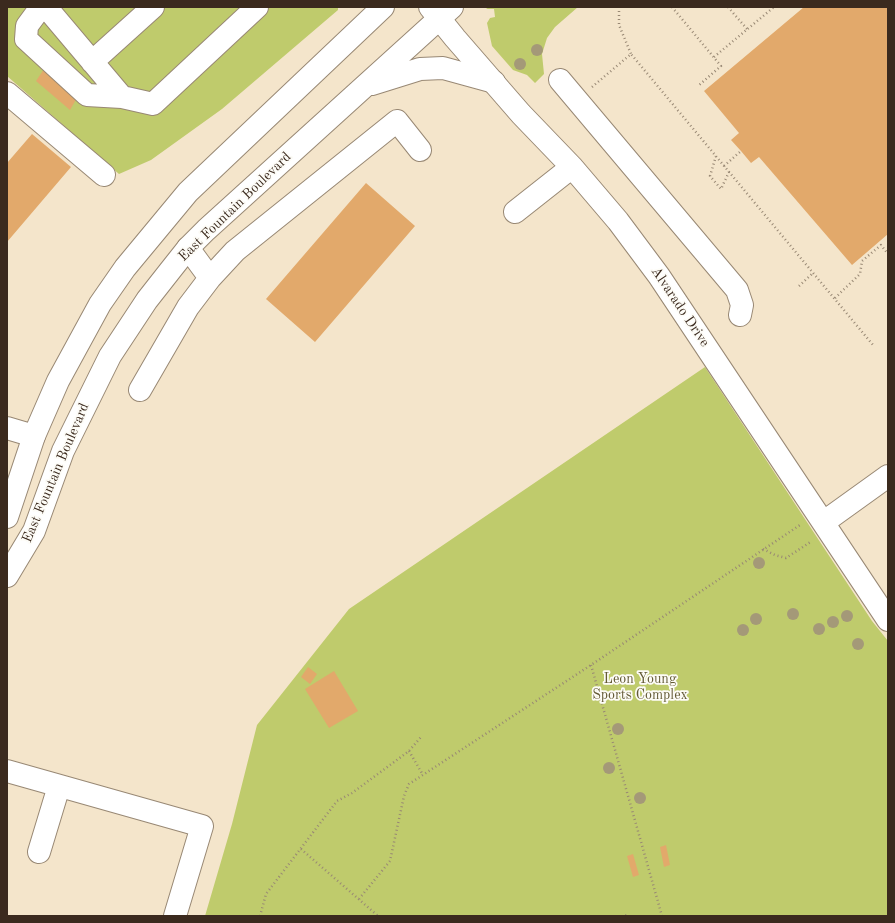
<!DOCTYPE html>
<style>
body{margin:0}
#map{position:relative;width:895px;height:923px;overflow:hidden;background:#f4e5cb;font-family:"Old Standard TT",serif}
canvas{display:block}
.frame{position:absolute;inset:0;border:8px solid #3b2a1e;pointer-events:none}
</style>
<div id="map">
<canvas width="895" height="923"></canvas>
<div class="frame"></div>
</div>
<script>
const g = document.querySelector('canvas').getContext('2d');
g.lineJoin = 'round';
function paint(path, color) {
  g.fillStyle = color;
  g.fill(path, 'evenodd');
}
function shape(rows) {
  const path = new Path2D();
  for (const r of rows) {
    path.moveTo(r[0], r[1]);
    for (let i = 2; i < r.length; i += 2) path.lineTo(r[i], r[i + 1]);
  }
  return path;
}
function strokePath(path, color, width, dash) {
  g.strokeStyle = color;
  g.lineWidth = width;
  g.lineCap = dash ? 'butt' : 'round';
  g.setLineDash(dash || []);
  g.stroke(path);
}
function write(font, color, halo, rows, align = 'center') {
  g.font = font + ' "Old Standard TT",serif';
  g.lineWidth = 3.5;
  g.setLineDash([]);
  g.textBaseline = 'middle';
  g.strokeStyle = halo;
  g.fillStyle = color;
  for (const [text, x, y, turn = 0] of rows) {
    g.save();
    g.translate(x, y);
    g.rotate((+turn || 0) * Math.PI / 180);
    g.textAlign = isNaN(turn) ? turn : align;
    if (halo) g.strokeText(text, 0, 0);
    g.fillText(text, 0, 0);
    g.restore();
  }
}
paint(shape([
 [7,7,338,7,338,10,222,109,151,160,119,174,7,76],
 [489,7,578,7,555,27,547,38,542,54,544,74,535,83,527,75,513,70,492,46,487,23,490,18,495,17,494,9,486,9],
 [705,367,872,621,888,641,888,916,205,916,232,824,257,725,349,609]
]), '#bfcb6c');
paint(shape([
 [804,7,888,7,888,234,852,265,759,157,751,163,741,151,731,140,739,133,704,91],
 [54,54,86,82,70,110,36,81],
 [32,134,71,167,7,242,7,163],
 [366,183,415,226,315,342,266,299],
 [308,667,317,674,310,684,301,677],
 [334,671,358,711,329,728,305,689],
 [666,845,670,865,664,867,660,847],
 [633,854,639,875,633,877,627,856]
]), '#e2a96b');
const minor = shape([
 [41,7,27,26,26,39,87,95,122,97],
 [46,7,122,97,153,104,257,7],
 [430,7,455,38,521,114,572,167,618,221,659,276,888,620],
 [92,62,153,7],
 [560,80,737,290,742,305,740,315],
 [7,93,104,175],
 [515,212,572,167],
 [210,278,235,251,397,121,420,150],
 [140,390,188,307,210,278,188,248],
 [7,428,34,436],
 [824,522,888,476],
 [7,771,202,826,175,916],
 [39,852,59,786]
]);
const highway = shape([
 [372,84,420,69,443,68,494,82],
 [7,517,34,436,58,381,100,304,125,268,188,192,383,7],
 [7,576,34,531,63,451,110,356,147,300,169,272,188,248,206,230,452,7]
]);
strokePath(minor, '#988874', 24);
strokePath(highway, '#988874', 24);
strokePath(shape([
 [619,7,619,25,631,54],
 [672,7,721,66,698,86],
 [728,7,747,29],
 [714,57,774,7],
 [592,87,631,54,873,345],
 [716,156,710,176,721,189,729,172],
 [724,166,741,151],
 [799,286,813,273],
 [835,298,860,274,862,261,881,245,888,254],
 [763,549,775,555,786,558,812,541],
 [591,665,662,916],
 [409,751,423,775],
 [301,849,378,916],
 [359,899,390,861,404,796,409,784,591,665,800,525],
 [625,915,627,916],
 [260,916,266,894,337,801,352,793,409,751,421,737]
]), '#988874', 2.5, [1, 3]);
strokePath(minor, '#fff', 22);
strokePath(highway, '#fff', 22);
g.fillStyle = '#a49978';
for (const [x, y] of [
 [537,50],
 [520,64],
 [759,563],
 [793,614],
 [847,616],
 [756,619],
 [833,622],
 [819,629],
 [743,630],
 [858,644],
 [618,729],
 [609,768],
 [640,798]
]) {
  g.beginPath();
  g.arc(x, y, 6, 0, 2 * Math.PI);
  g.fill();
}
write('14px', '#3b2a1e', '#fdfcf7', [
 ["East Fountain Boulevard",235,207,-44],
 ["Alvarado Drive",680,307,56],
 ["East Fountain Boulevard",56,473,-67]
]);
write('14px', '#635a35', '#fdfcf7', [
 ["Leon Young",640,679],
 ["Sports Complex",640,695]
]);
</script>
